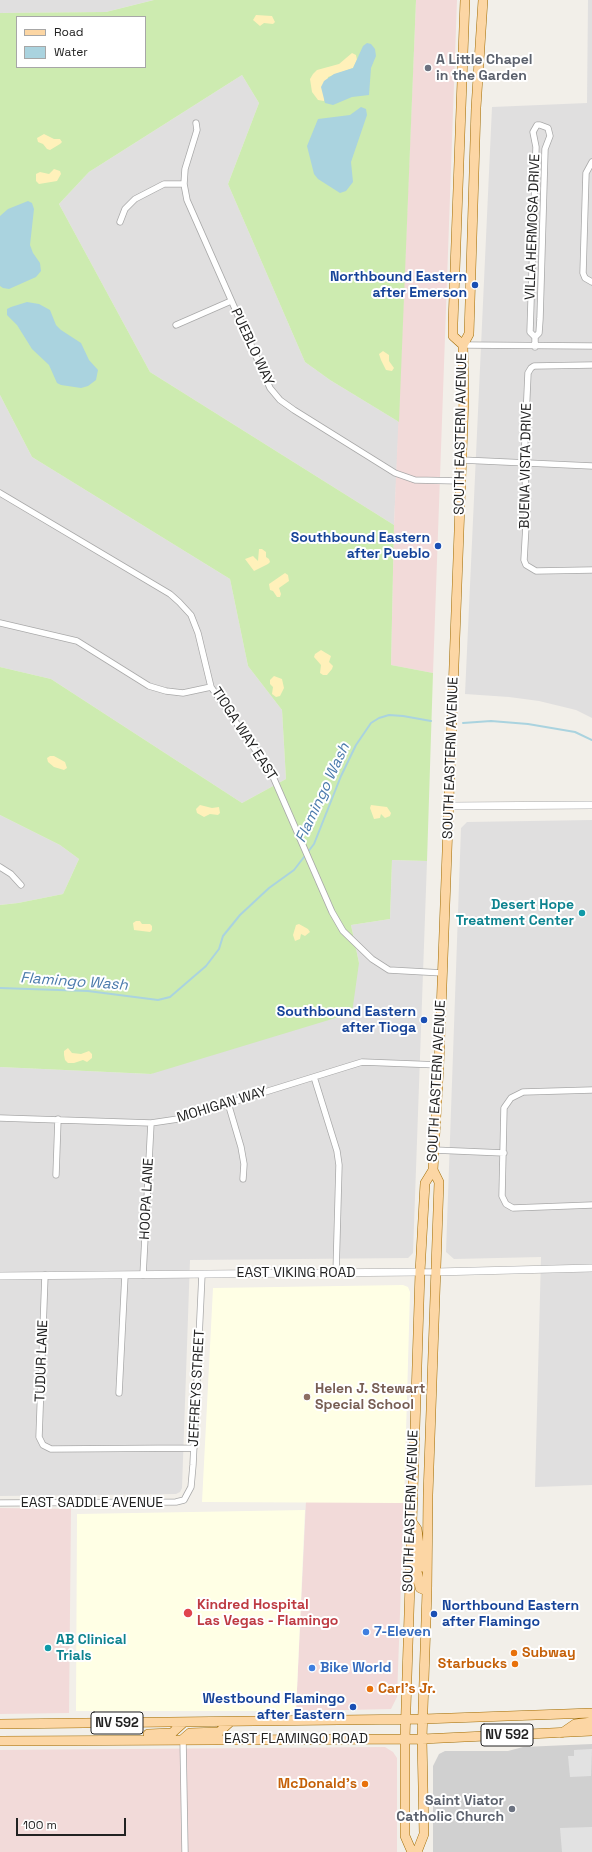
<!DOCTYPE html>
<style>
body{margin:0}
#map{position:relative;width:592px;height:1852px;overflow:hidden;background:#f2efe9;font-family:"Space Grotesk",sans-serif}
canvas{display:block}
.legend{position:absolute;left:16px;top:16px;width:130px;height:52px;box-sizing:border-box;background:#fff;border:1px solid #a7a7a7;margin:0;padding:5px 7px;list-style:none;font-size:12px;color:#222}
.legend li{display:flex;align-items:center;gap:8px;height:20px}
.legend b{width:20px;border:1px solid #a7a7a7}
.scale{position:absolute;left:16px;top:1818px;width:110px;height:18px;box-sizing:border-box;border:2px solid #222;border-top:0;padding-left:5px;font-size:12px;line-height:14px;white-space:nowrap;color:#222;-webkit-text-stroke:3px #fff;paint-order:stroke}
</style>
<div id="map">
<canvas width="592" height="1852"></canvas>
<ul class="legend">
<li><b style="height:5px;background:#fcd6a4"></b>Road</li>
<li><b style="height:11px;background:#aad3df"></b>Water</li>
</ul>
<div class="scale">100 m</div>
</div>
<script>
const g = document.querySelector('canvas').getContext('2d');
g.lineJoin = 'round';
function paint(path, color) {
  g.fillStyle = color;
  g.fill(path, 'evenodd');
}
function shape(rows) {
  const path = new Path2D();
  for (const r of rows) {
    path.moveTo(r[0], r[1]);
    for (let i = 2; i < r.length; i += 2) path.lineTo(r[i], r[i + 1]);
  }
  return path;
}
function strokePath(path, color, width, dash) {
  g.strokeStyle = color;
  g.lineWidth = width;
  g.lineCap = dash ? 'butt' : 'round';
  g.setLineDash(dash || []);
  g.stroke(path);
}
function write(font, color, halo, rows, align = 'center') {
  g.font = font + ' "Space Grotesk",sans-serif';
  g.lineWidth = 4;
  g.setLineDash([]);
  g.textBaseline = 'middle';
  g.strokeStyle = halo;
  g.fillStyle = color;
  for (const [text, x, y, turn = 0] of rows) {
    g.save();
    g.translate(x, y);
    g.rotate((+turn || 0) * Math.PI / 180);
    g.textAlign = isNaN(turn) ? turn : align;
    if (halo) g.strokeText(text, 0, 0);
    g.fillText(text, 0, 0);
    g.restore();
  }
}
paint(shape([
 [0,0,154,0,106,12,0,13],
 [588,0,592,0,592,718,576,710,539,701,509,697,465,694,492,107,587,103],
 [242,75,259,103,228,184,305,362,330,380,399,422,394,525,150,372,59,204,89,172],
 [0,395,32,457,230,579,248,666,282,710,286,779,242,803,51,679,0,667],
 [0,815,60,845,79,859,63,894,18,903,0,905],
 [592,820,592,1485,535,1487,541,1257,454,1259,446,1252,461,828,467,822],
 [392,860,427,861,413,1253,408,1258,190,1260,182,1488,180,1492,176,1494,0,1496,0,1067,151,1074,359,963,351,925,390,919]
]), '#e0dfdf');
paint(shape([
 [416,0,457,0,433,673,391,665,394,525],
 [306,1501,404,1503,397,1697,391,1709,296,1711],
 [0,1508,71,1509,69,1713,0,1714],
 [385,1747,393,1752,397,1758,397,1852,0,1852,0,1750]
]), '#f2dad9');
paint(shape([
 [403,1285,408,1287,410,1292,404,1503,202,1502,213,1288],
 [305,1510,296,1711,76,1711,77,1514]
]), '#ffffe5');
paint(shape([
 [592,1744,592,1852,433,1852,433,1766,439,1754,445,1751,508,1751,523,1747]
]), '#d0d0d0');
paint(shape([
 [154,0,416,0,399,422,330,380,305,362,228,184,259,103,242,75,89,172,59,204,150,372,394,525,391,665,433,673,427,861,392,860,390,919,351,925,359,963,352,1013,151,1074,0,1067,0,905,18,903,63,894,79,859,60,845,0,815,0,667,51,679,242,803,286,779,282,710,248,666,230,579,32,457,0,395,0,13,106,12],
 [17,17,145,17,145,67,17,67]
]), '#cdebb0');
paint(shape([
 [256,15,272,16,275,22,273,24,264,23,260,26,253,20],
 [352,53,356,55,357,60,353,68,328,77,324,101,318,100,312,92,310,79,313,74,317,70,339,64],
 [44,134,54,139,60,139,62,142,60,144,50,150,47,149,43,144,38,142,37,138],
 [54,169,60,171,61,174,57,181,39,184,36,181,36,174,40,172,49,174],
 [383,351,389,355,389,361,394,368,392,371,386,370,381,360,379,354],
 [259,549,262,549,266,552,266,557,269,559,270,562,268,564,254,571,245,559,253,556,258,561],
 [285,573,288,575,289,581,279,588,281,594,280,597,277,597,273,591,270,590,269,584],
 [321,650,331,656,329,662,333,666,332,669,327,675,323,675,320,673,321,665,314,657,315,654],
 [274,676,282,679,284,688,280,696,276,697,272,694,273,687,270,684,270,680],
 [50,756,54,756,65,762,67,768,64,770,54,767,48,762,47,758],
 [200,805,212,808,219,807,220,813,218,815,210,814,204,817,197,813,196,809],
 [371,805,387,807,391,813,390,816,385,818,381,814,380,818,374,819,370,808],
 [136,921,140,921,142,924,150,924,152,926,152,930,150,932,134,930,133,923],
 [299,924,308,929,310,932,305,936,301,934,300,939,295,941,293,935,296,925],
 [68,1048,72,1053,81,1054,89,1051,92,1054,92,1058,87,1062,83,1060,74,1063,68,1063,65,1060,64,1055,64,1051]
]), '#fff1ba');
paint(shape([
 [592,1749,591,1776,570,1777,568,1756,574,1756,574,1750],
 [592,1827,592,1852,562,1852,560,1828]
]), '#e2e2e2');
paint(shape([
 [367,43,371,44,375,49,376,56,371,68,369,95,352,97,333,105,325,103,321,87,324,81,334,74,353,68,363,46],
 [361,107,366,109,367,115,351,162,353,182,346,191,340,193,318,179,314,174,307,146,318,119,350,115],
 [28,201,32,203,34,209,30,245,33,253,40,263,41,271,36,277,9,289,3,288,0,286,0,216,8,209],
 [27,302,39,304,50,310,56,325,61,330,81,343,89,360,98,370,96,380,88,386,81,388,61,385,57,383,49,365,32,349,17,325,7,315,7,309,11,307]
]), '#aad3df');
strokePath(shape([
 [463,723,491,721,528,724,575,732,592,740],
 [0,988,88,991,158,1000,170,997,206,966,219,949,223,936,240,915,269,888,294,870,314,844,341,776,356,745,371,723,379,718,389,715,403,716,431,721]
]), '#aad3df', 2);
const minor = shape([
 [196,123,197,130,185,169,184,184,187,200,270,388,280,400,294,410,395,473,415,480,461,481],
 [592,162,586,173,583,273,585,278,592,282],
 [120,222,125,209,135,199,164,184,184,184],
 [176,325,231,301],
 [535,337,530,332,536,147,533,132,537,125,540,125,548,128,550,136,545,149,540,319,539,333,535,337,535,347],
 [463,345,592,346],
 [592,365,534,366,531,368,528,373,524,462,527,508,524,560,526,565,536,571,592,570],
 [462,460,592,466],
 [0,493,170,594,179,602,191,615,198,633,211,687,271,772,332,912,343,931,372,959,389,970,443,973],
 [0,623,77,641,149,686,166,691,183,693,211,687],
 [0,867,11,874,21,885],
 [314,1077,337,1151,339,1165,336,1273],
 [592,1090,523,1092,511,1098,504,1108,502,1196,506,1204,513,1208,592,1205],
 [228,1103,241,1147,244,1164,243,1179],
 [0,1118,151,1123,178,1119,362,1062,439,1065],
 [434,1150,504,1153],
 [56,1175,58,1119],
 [420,1272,436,1272],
 [45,1275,39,1437,43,1445,51,1449,194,1448],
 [143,1275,151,1123],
 [119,1393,125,1275],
 [0,1503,176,1502,184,1500,191,1487,193,1465,202,1274],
 [183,1739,185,1852]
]);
const tertiary = shape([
 [449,806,592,805],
 [436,1272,592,1268],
 [0,1276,420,1272]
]);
const primary = shape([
 [463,345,453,336,453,323,465,0],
 [410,1519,417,1529,420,1554,425,1568],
 [414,1554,420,1588,427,1591],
 [0,1724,423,1719,592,1713],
 [562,1733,575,1724,592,1722],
 [148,1734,172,1733,183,1723],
 [183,1739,190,1733,219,1732,229,1723],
 [0,1741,422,1739,592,1731],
 [412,1852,405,1836,405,1739,420,1272,425,1183,433,1170,439,1065,464,398,463,345,469,334,476,108,483,0],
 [417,1852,424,1834,422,1739,427,1591,428,1495,439,1182,433,1170]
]);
strokePath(minor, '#a9a9a9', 7);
strokePath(tertiary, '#a9a9a9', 8);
strokePath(primary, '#a06b00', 10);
strokePath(minor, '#fff', 5.5);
strokePath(tertiary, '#fff', 7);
strokePath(primary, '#fcd6a4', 9);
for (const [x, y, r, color] of [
 [428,68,4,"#6b7280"],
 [475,285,4,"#1a4fb4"],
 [438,546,4,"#1a4fb4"],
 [582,913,4,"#0f9aa8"],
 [424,1020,4,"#1a4fb4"],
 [307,1397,4,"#8d6e63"],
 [188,1613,5,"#e0444e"],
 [434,1614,4,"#1a4fb4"],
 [366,1632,4,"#3f7fe0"],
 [48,1648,4,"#0f9aa8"],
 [514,1653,4,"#e8710a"],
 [515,1664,4,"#e8710a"],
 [312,1668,4,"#3f7fe0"],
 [370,1689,4,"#e8710a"],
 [353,1707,4,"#1a4fb4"],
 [365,1784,4,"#e8710a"],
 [512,1809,4,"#6b7280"]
]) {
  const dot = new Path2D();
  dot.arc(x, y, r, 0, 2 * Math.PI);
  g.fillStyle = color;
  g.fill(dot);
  strokePath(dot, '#fff', 1.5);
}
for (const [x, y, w] of [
 [117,1723,52],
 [507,1735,52]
]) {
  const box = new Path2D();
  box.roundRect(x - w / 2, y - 11, w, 22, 3);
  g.fillStyle = '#fff';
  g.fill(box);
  strokePath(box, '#222', 1);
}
write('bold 13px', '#222', null, [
 ["NV 592",117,1723],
 ["NV 592",507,1735]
]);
write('bold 14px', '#5b616d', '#fff', [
 ["A Little Chapel",436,60],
 ["in the Garden",436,76],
 ["Saint Viator",504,1801,"right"],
 ["Catholic Church",504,1817,"right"]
], 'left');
write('14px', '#222', '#fff', [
 ["VILLA HERMOSA DRIVE",533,227,-88],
 ["PUEBLO WAY",252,347,65],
 ["SOUTH EASTERN AVENUE",461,434,-89],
 ["BUENA VISTA DRIVE",526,466,-89],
 ["TIOGA WAY EAST",244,734,57],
 ["SOUTH EASTERN AVENUE",451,758,-88],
 ["SOUTH EASTERN AVENUE",437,1081,-87],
 ["MOHIGAN WAY",222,1105,-17],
 ["HOOPA LANE",147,1199,-87],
 ["EAST VIKING ROAD",296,1273],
 ["TUDUR LANE",42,1361,-88],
 ["JEFFREYS STREET",197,1388,-87],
 ["EAST SADDLE AVENUE",92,1503],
 ["SOUTH EASTERN AVENUE",411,1511,-88],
 ["EAST FLAMINGO ROAD",296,1739]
]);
write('bold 14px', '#164399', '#fff', [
 ["Northbound Eastern",467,277],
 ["after Emerson",467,293],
 ["Southbound Eastern",430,538],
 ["after Pueblo",430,554],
 ["Southbound Eastern",416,1012],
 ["after Tioga",416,1028],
 ["Northbound Eastern",442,1606,"left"],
 ["after Flamingo",442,1622,"left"],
 ["Westbound Flamingo",345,1699],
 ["after Eastern",345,1715]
], 'right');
write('bold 14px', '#0d838f', '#fff', [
 ["Desert Hope",574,905],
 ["Treatment Center",574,921],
 ["AB Clinical",56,1640,"left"],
 ["Trials",56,1656,"left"]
], 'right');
write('bold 14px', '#785e54', '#fff', [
 ["Helen J. Stewart",315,1389],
 ["Special School",315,1405]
], 'left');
write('bold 14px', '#be3a42', '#fff', [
 ["Kindred Hospital",197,1605],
 ["Las Vegas - Flamingo",197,1621]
], 'left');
write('bold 14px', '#366cbe', '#fff', [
 ["7-Eleven",374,1632],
 ["Bike World",320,1668]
], 'left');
write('bold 14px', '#c56008', '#fff', [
 ["Subway",522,1653],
 ["Starbucks",507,1664,"right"],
 ["Carl's Jr.",378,1689],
 ["McDonald's",357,1784,"right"]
], 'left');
write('italic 15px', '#4a7aab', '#fff', [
 ["Flamingo Wash",323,793,-65],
 ["Flamingo Wash",74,982,4]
]);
</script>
